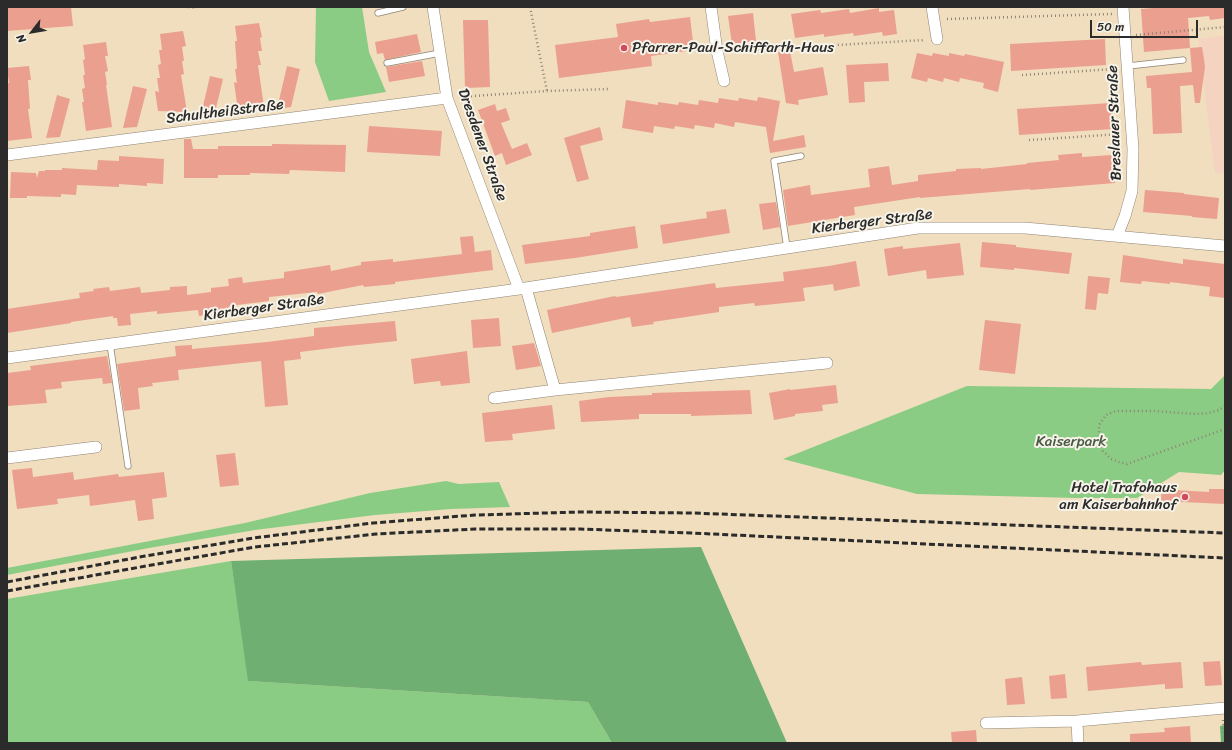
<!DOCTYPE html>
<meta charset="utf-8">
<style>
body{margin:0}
#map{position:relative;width:1232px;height:750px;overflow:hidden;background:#f0debe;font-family:Sriracha,sans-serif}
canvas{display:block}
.frame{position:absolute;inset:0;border:8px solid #2b2b2b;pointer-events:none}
.north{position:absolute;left:12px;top:12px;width:40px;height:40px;-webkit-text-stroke:3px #f7f3e8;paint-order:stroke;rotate:239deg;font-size:11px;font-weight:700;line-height:16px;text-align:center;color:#2b2b2b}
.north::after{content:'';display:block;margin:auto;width:14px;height:18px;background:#2b2b2b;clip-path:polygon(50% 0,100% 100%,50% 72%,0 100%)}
.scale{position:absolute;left:1090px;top:20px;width:108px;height:18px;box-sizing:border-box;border:2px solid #2b2b2b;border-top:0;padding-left:5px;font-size:12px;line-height:14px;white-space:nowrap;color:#2b2b2b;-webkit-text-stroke:3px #f7f3e8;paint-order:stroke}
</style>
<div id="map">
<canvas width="1232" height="750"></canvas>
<div class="frame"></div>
<div class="north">N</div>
<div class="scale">50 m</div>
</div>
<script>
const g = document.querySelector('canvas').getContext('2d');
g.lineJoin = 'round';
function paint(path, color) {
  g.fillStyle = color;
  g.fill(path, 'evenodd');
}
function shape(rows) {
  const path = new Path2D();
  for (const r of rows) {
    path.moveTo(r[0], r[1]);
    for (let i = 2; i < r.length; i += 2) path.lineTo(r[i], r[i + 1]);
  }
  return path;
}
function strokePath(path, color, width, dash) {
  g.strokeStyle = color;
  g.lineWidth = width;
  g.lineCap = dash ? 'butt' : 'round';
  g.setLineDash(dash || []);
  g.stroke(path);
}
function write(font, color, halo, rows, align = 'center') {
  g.font = font + ' Sriracha,sans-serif';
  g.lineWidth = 4;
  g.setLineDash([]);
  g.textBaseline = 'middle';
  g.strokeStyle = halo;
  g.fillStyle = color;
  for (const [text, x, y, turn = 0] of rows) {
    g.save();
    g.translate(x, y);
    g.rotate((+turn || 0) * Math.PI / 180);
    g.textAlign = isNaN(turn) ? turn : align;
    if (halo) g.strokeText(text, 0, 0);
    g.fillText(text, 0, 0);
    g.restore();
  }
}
paint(shape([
 [1225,35,1225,174,1215,173,1198,39]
]), '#f4d3c0');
paint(shape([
 [316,7,362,7,369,52,386,92,329,101,315,62],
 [1225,375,1225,470,1221,475,1179,472,1137,498,1077,498,917,494,783,459,967,386,1211,389],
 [446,481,459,484,499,482,510,507,451,509,375,515,255,530,149,548,7,575,7,568,245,523,370,493],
 [231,561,249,681,588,702,612,743,7,743,7,599]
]), '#8acc84');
paint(shape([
 [701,547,787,743,612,743,588,702,248,681,231,561],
 [1225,725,1225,743,1221,743,1220,726]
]), '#6fb072');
paint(shape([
 [7,7,71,7,73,26,7,31],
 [1166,7,1225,7,1225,18,1210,20,1209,16,1188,18,1190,48,1202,47,1204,59,1205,67,1200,103,1195,103,1193,85,1180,86,1182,133,1153,134,1151,88,1147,88,1146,76,1192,72,1190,48,1144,52,1141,9],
 [879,8,879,12,894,10,897,34,883,36,882,32,854,36,853,33,824,37,824,34,795,38,791,14,820,10,821,13,849,9,850,13],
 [753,13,756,41,732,44,728,16],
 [690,17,694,50,651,56,652,66,559,78,555,45,618,37,616,24,649,19,650,22],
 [463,20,488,20,490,87,465,88],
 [259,23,262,37,260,38,262,51,258,51,261,65,258,65,264,107,238,111,234,82,237,83,235,69,237,69,235,41,237,41,235,26],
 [183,31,186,46,182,47,184,61,182,61,184,74,181,75,187,112,158,111,155,91,159,92,157,78,160,78,158,65,161,64,159,50,162,50,160,34],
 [417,34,421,52,385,60,383,53,377,54,375,42],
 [1105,39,1106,65,1011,71,1010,44],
 [106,42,108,56,105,56,108,71,105,72,107,85,106,85,112,127,86,131,82,102,84,102,82,89,85,88,83,75,85,75,83,60,85,59,83,45],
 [790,51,794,72,823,67,828,95,798,100,799,105,786,103,778,52],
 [917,53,932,56,933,53,949,56,949,53,964,56,965,54,1004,62,998,92,983,88,984,83,960,78,959,82,944,78,943,82,928,78,927,82,911,78],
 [422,61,425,76,389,82,386,67],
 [888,63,889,81,864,82,865,102,849,103,846,65],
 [29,66,31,80,28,80,30,109,28,109,32,138,7,141,7,83,9,83,7,68],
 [287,66,300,69,291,107,277,109],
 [210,76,223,79,217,104,214,117,200,119],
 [133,86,147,89,137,127,123,128],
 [57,95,70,99,60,137,46,138],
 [758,97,780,101,773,141,804,135,806,147,770,153,766,127,735,122,734,127,715,123,714,128,695,125,694,129,675,126,674,129,654,126,653,133,622,128,626,100,658,105,658,102,678,105,679,102,698,105,699,100,718,103,719,98,738,101,739,98,757,101],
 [1111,103,1113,129,1019,135,1017,109],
 [495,104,497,111,506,108,510,120,501,123,512,149,527,143,532,155,506,165,502,153,495,156,478,110],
 [369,126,442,131,440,156,367,152],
 [600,127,603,140,580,146,589,179,577,182,564,138],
 [184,139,191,139,193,149,218,149,218,146,272,146,272,144,346,145,345,172,290,170,289,174,250,173,250,175,218,175,218,178,184,178],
 [1082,153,1082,157,1112,155,1115,183,1030,190,1030,189,920,198,920,197,854,207,855,215,788,226,783,190,810,185,811,195,870,187,868,169,889,166,892,185,918,181,918,175,956,171,956,169,981,168,981,169,1027,164,1027,163,1059,160,1058,155],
 [119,156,164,159,163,184,147,183,147,186,119,184,119,187,77,185,76,195,61,194,61,197,27,196,27,198,10,198,11,172,36,173,37,178,39,171,45,171,45,170,62,170,62,168,97,170,98,160,119,161],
 [1145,190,1184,193,1184,194,1219,198,1217,219,1192,217,1192,216,1143,212],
 [776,202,780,227,763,230,759,204],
 [726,209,730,233,663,244,660,225,707,218,706,212],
 [635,226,638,248,575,258,525,264,522,245,590,236,590,233],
 [473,236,475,252,491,250,493,270,395,282,395,284,364,287,363,285,318,294,317,292,269,297,269,301,229,306,230,312,199,316,198,310,157,314,157,311,130,314,131,325,118,326,117,318,113,318,113,316,71,322,71,323,7,333,7,309,80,298,79,293,94,291,93,289,109,287,110,291,140,287,141,293,170,290,170,287,187,286,187,295,211,292,211,288,229,286,228,279,242,277,243,283,284,278,284,272,330,265,331,271,361,265,361,262,393,259,393,262,462,254,460,237],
 [982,242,1016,245,1016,247,1072,253,1069,274,1014,268,1014,270,980,267],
 [960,243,964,275,927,279,926,270,888,276,884,249,903,246,903,249],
 [1123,255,1183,264,1183,259,1225,264,1225,298,1209,296,1210,287,1170,282,1170,284,1142,281,1141,284,1120,282],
 [856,261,860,286,834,291,833,284,803,288,805,301,755,306,754,303,719,307,719,312,653,322,654,324,632,327,630,317,552,333,547,310,615,296,616,297,681,288,715,283,716,288,784,281,783,272,829,266],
 [1088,276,1110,278,1108,294,1098,293,1096,310,1085,309],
 [499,318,501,346,473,348,471,320],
 [985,320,1021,324,1015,374,979,370],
 [395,321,397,341,348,346,300,352,301,359,284,361,288,405,265,407,261,361,178,370,179,380,152,383,153,386,138,388,140,409,124,411,117,364,176,356,175,346,192,345,192,349,267,342,314,336,314,328],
 [534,343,541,366,516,370,512,346],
 [467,351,470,383,441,386,440,381,414,384,411,359],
 [107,356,112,383,103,384,102,378,61,382,62,388,45,390,47,403,7,406,7,373,31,370,30,366],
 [836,385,838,403,822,405,823,411,795,414,795,416,774,420,769,393,790,389,790,390],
 [750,390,752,414,691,416,691,414,639,414,639,419,581,422,579,401,609,397,652,395,652,393],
 [552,405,555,429,512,434,513,440,485,442,482,413],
 [235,453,239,485,220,487,216,455],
 [32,468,33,477,73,472,74,480,118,474,119,477,164,472,167,497,152,499,154,519,138,521,135,500,90,506,89,495,57,499,58,504,17,509,12,470],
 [1162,483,1174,484,1174,490,1209,492,1209,489,1225,489,1225,504,1161,501],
 [1220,661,1222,685,1205,686,1203,662],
 [1141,662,1142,665,1181,662,1183,688,1165,689,1165,684,1088,691,1086,667],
 [1065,674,1067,698,1051,699,1049,676],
 [1022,677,1025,704,1007,705,1005,679],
 [1190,726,1191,743,1130,743,1130,734,1165,732,1164,728],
 [976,730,977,743,952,743,951,732]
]), '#eb9f8f');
const service = shape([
 [378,13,403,7],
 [387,63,440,53],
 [1128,66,1183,60],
 [787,248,774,161,801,156],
 [110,344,128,466]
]);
const minor = shape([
 [433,7,447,98,519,289],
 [711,7,717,51,724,81],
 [932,7,937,39],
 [7,155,447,98],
 [1117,236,1125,216,1132,191,1133,149,1123,7],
 [526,288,555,390,827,363],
 [7,358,519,289,918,228,1025,228,1225,246],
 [494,398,555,390],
 [7,458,96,447],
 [1077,721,1078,743],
 [986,723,1077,721,1225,708]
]);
strokePath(service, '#8e8474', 7);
strokePath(minor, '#8e8474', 12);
strokePath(shape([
 [189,7,190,8,197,7],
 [530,7,547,91],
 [947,19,1112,14],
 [1136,35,1225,27],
 [730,51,925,40],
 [1022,75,1115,69],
 [459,97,547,91,609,89],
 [1029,140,1121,134],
 [1225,406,1219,410,1209,413,1196,414,1154,411,1116,411,1106,415,1099,425,1099,442,1103,451,1111,459,1119,462,1127,464,1225,429],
 [1223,720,1225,741]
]), '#8e8474', 2.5, [1, 3]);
strokePath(service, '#fff', 5.5);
strokePath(minor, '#fff', 11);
strokePath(shape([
 [7,582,145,556,254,538,373,523,475,515,581,512,693,513,1225,533],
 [7,591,146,566,255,547,376,534,475,529,580,529,691,533,1225,558]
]), '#2b2b2b', 3, [6, 3]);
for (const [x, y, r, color] of [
 [624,48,4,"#d1495b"],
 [1185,497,4,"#d1495b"]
]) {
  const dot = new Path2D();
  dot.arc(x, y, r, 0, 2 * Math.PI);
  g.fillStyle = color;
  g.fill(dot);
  strokePath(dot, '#f7f3e8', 1.5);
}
write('15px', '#2b2b2b', '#f7f3e8', [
 ["Pfarrer-Paul-Schiffarth-Haus",632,48],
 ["Hotel Trafohaus",1177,488,"right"],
 ["am Kaiserbahnhof",1177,505,"right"]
], 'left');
write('15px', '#2b2b2b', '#f7f3e8', [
 ["Schultheißstraße",225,112,-7],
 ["Breslauer Straße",1115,123,-92],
 ["Dresdener Straße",482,145,70],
 ["Kierberger Straße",872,222,-7],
 ["Kierberger Straße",264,308,-8]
]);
write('15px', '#485b46', '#f7f3e8', [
 ["Kaiserpark",1071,442]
]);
</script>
